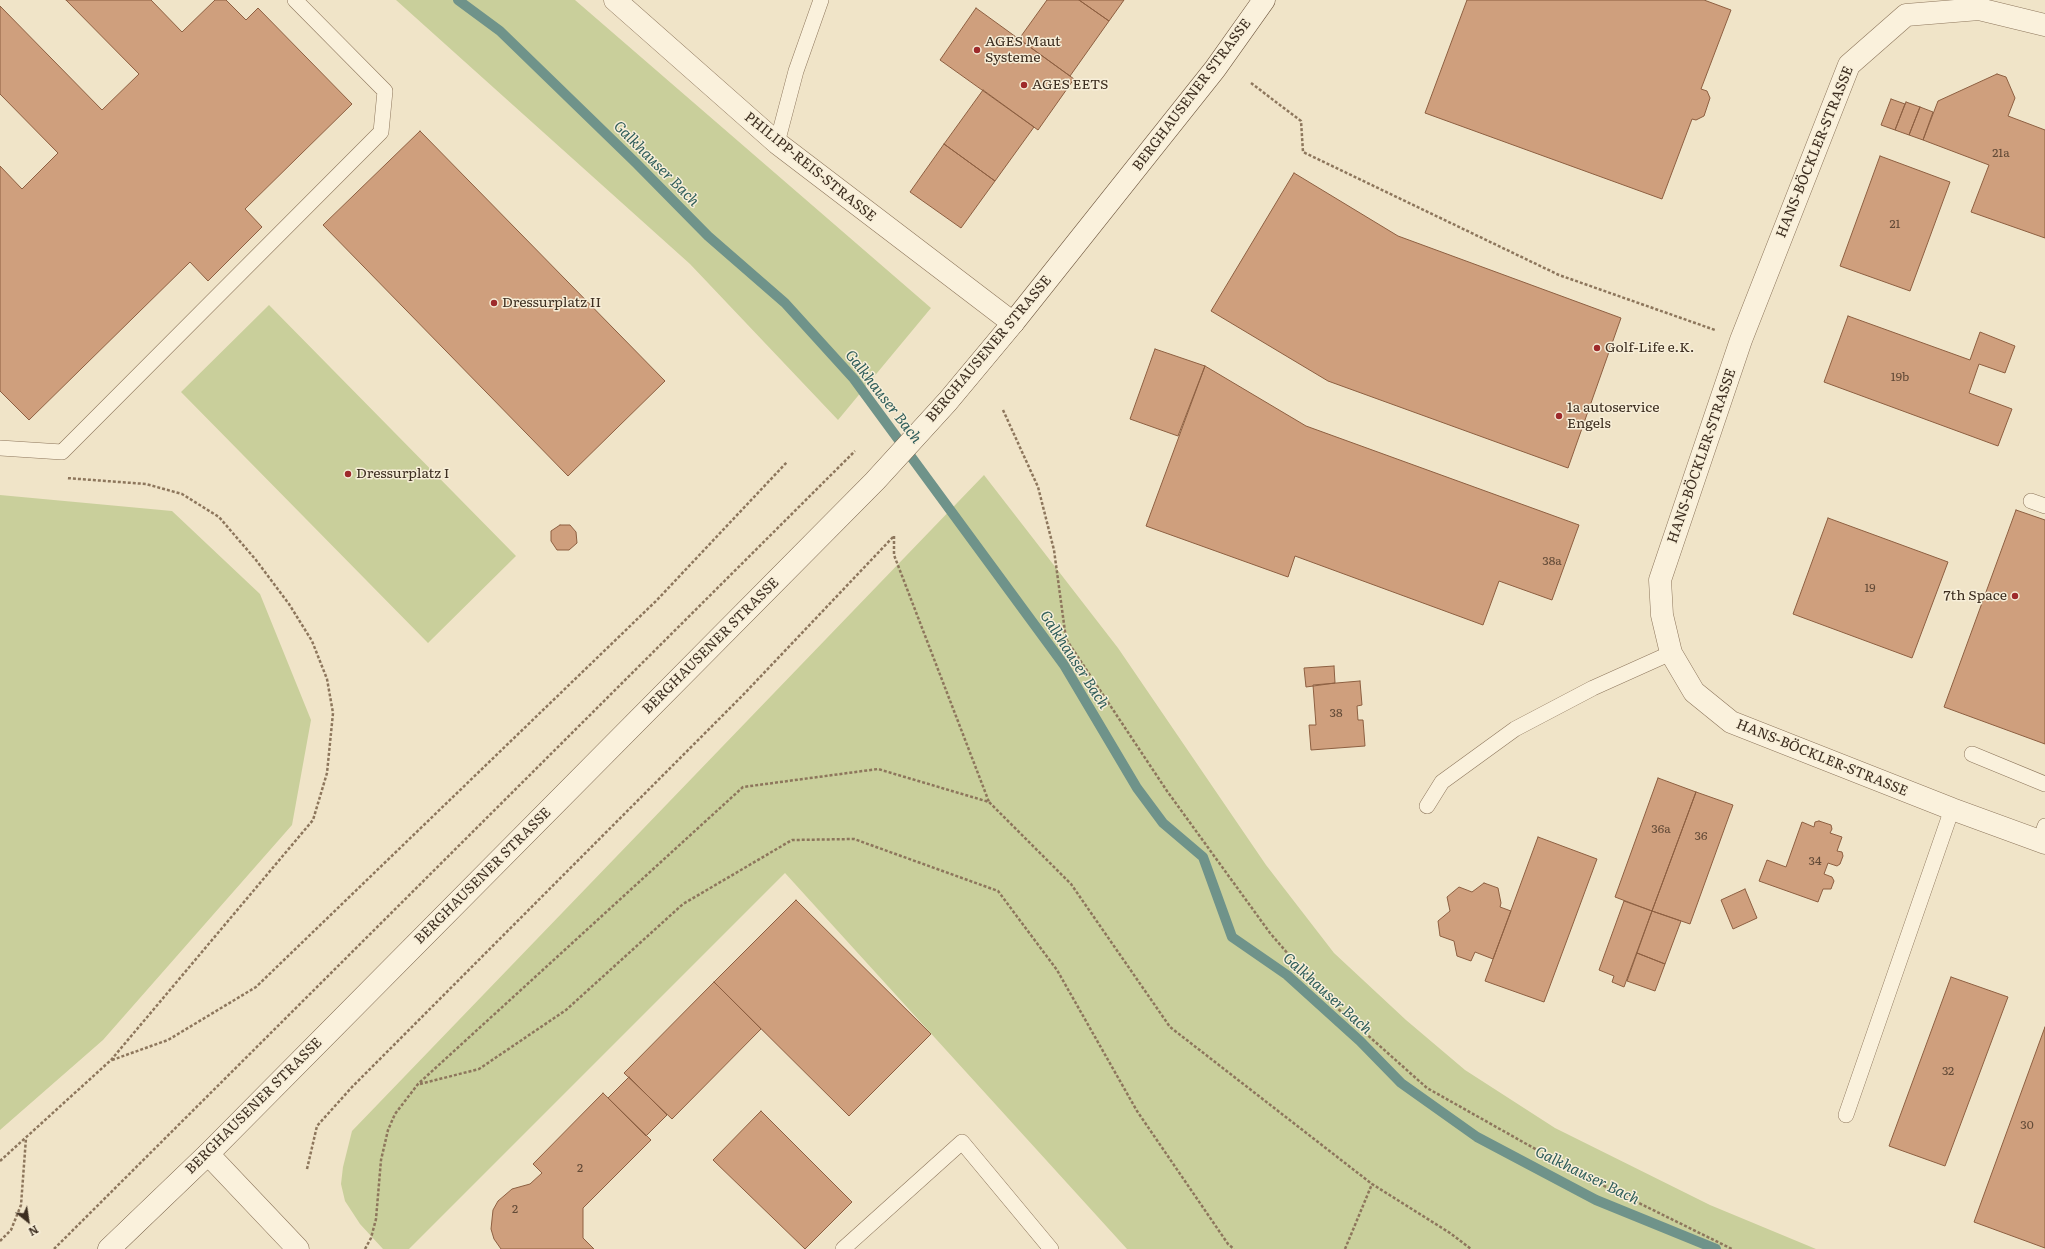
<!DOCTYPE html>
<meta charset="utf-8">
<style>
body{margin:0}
#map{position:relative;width:2045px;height:1249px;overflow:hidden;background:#f0e4c8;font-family:Literata,serif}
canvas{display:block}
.north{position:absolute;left:8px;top:1201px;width:40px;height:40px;-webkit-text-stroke:3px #f7eed8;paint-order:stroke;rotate:150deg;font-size:11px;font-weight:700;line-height:16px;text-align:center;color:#3d2e20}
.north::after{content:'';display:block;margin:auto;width:14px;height:18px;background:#3d2e20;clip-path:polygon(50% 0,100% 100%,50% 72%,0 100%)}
</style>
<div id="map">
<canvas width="2045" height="1249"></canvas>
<div class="north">N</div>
</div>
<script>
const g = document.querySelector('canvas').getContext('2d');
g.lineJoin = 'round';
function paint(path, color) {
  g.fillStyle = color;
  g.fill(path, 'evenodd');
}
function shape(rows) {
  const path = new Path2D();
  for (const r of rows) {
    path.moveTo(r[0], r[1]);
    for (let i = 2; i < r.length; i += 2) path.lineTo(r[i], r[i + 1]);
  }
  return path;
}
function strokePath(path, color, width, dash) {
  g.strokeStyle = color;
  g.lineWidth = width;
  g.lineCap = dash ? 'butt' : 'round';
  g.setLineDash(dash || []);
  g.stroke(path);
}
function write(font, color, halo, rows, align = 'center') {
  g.font = font + ' Literata,serif';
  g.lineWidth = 3;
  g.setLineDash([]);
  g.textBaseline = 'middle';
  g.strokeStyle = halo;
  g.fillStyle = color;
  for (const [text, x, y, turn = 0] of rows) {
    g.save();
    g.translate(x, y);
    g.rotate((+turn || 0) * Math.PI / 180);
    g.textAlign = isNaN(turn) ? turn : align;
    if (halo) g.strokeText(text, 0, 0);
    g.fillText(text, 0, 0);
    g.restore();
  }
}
paint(shape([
 [396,0,575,0,931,308,838,420,690,264],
 [269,305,516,556,428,643,181,392],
 [984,475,1118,648,1266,865,1334,953,1406,1020,1465,1070,1555,1128,1710,1205,1816,1249,1127,1249,785,873,409,1249,383,1249,360,1224,345,1201,341,1184,343,1167,352,1131],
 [0,495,172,511,260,594,311,720,292,825,103,1040,0,1130]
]), '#c9cf9b');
strokePath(shape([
 [458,0,500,31,636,163,708,236,785,303,854,379,1064,665,1137,788,1163,823,1203,857,1232,937,1287,975,1360,1041,1401,1083,1477,1137,1596,1200,1716,1249]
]), '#6f938a', 10);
const building = shape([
 [66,0,151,0,182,32,215,0,226,0,246,20,258,8,352,104,245,209,262,227,208,281,190,262,29,420,0,391,0,166,22,189,58,153,0,94,0,6,102,110,139,74,66,0],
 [1047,0,1079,0,1109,21,1070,76,1019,39,1047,0],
 [1079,0,1124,0,1109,21,1079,0],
 [1467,0,1704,0,1731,10,1701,89,1707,91,1710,98,1704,116,1696,120,1692,119,1662,199,1425,113,1467,0],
 [976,8,1074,79,1038,130,940,60,976,8],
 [1997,74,2006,77,2015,98,2008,116,2045,130,2045,238,1971,212,1989,165,1923,140,1938,101,1997,74],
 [983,90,1034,127,995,181,944,144,983,90],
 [1891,99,1905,104,1895,130,1881,125,1891,99],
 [1906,102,1920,107,1909,135,1895,130,1906,102],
 [1920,107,1933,112,1923,140,1909,135,1920,107],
 [420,131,665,381,568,476,323,225,420,131],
 [944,144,995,181,961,228,910,192,944,144],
 [1880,156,1950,182,1910,291,1840,266,1880,156],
 [1294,173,1398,236,1621,318,1568,468,1328,381,1211,311,1294,173],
 [1848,316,1970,360,1980,332,2015,346,2005,373,1979,364,1969,393,2012,409,1998,446,1824,382,1848,316],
 [1155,349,1205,366,1178,436,1130,419,1155,349],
 [1205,366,1306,426,1579,525,1552,600,1499,581,1483,625,1295,556,1288,577,1146,526,1205,366],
 [2016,510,2045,520,2045,744,1944,707,2016,510],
 [1828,518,1948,562,1912,658,1793,614,1828,518],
 [560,525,570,525,576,532,577,543,569,550,557,550,551,541,551,531,560,525],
 [1334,666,1335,683,1306,687,1304,668,1334,666],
 [1360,681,1362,705,1357,706,1358,720,1363,720,1365,746,1311,750,1309,725,1316,725,1313,685,1360,681],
 [1658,778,1696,792,1652,911,1615,897,1658,778],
 [1696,792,1733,805,1690,924,1652,911,1696,792],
 [1819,821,1831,825,1832,829,1830,833,1842,837,1837,851,1842,852,1843,856,1840,864,1837,866,1828,863,1824,874,1832,877,1834,881,1831,889,1823,889,1818,902,1759,881,1767,860,1786,867,1802,822,1814,827,1815,822,1819,821],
 [1538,837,1597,859,1544,1002,1485,981,1538,837],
 [1484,883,1498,888,1501,903,1500,907,1511,911,1493,959,1475,952,1471,961,1457,956,1454,941,1440,936,1438,921,1450,911,1447,897,1459,887,1472,892,1484,883],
 [1745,889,1757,918,1733,929,1721,900,1745,889],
 [796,900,931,1034,849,1116,714,982,796,900],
 [1624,901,1652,911,1624,987,1612,982,1614,976,1599,970,1624,901],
 [1652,911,1681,921,1665,964,1637,953,1652,911],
 [1637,953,1665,964,1655,991,1627,981,1637,953],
 [1951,977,2008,997,1945,1166,1889,1146,1951,977],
 [714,982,761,1029,672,1119,624,1073,714,982],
 [2045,1027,2045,1248,1974,1222,2045,1027],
 [629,1077,667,1115,646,1136,608,1098,629,1077],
 [603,1093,651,1140,583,1208,583,1238,594,1249,501,1249,494,1239,491,1229,493,1210,498,1201,512,1189,530,1184,542,1173,533,1164,603,1093],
 [761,1111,852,1202,805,1249,713,1160,761,1111]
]);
paint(building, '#cf9f7d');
strokePath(building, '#8d5f41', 1);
const lane = shape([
 [777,143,796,71,821,0],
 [0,448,62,452,381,132,385,91,295,0],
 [2031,501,2045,506],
 [1972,754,2045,784],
 [1427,806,1442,782,1515,729,1593,688,1671,653],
 [2040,841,2045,826],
 [1846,1115,1952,809],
 [843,1249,962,1142,1051,1249]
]);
const street = shape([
 [615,0,777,143,1013,323],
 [2045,25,1979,9,1906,15,1849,65,1741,340,1660,580,1662,615,1671,653,1694,692,1731,722,1952,809,2045,843],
 [208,1154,298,1249]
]);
const secondary = shape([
 [109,1249,208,1154,875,481,948,401,1013,323,1215,69,1264,0]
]);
strokePath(lane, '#8d765c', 16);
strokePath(street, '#8d765c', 23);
strokePath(secondary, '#6f573f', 23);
strokePath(shape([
 [1251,83,1301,121,1303,152,1559,275,1715,330],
 [1003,410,1038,487,1054,550,1066,639,1167,791,1270,933,1327,999,1427,1088,1578,1173,1732,1249],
 [894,536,894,555,989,802],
 [112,1060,168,1040,256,987,657,600,787,462],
 [420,1084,479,1069,566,1010,683,904,792,840,854,839,998,891,1057,970,1137,1111,1228,1244,1234,1249],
 [0,1161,111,1060,313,820,327,773,333,713,327,679,312,641,289,604,256,560,219,517,182,494,146,484,66,478],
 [307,1169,317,1126,352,1087,743,695,894,536],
 [0,1241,11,1230,21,1205,26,1138],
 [54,1249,855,451],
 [365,1249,371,1238,376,1219,381,1160,388,1130,395,1114,418,1084,743,787,878,769,989,802,1071,884,1170,1027,1372,1184,1450,1233,1471,1249],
 [1345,1249,1372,1184]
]), '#8d765c', 2.5, [3, 2]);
strokePath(lane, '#faf1dc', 15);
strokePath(street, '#faf1dc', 22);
strokePath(secondary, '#faf1dc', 22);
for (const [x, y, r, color] of [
 [977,50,4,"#9e2a2b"],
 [1024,85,4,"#9e2a2b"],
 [494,303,4,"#9e2a2b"],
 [1597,348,4,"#9e2a2b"],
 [1559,416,4,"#9e2a2b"],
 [348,474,4,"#9e2a2b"],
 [2015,596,4,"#9e2a2b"]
]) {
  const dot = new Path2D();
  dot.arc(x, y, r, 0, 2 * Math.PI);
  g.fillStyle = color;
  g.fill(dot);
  strokePath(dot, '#f7eed8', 1.5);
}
write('12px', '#624a37', null, [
 ["21a",2001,153],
 ["21",1895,224],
 ["19b",1900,377],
 ["38a",1552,561],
 ["19",1870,588],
 ["38",1336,713],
 ["36a",1661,829],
 ["36",1701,836],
 ["34",1815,861],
 ["32",1948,1071],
 ["30",2027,1125],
 ["2",580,1168],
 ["2",515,1209]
]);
write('14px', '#3d2e20', '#f7eed8', [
 ["AGES Maut",985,42],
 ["Systeme",985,58],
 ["AGES EETS",1032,85],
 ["Dressurplatz II",502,303],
 ["Golf-Life e.K.",1605,348],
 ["1a autoservice",1567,408],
 ["Engels",1567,424],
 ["Dressurplatz I",356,474],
 ["7th Space",2007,596,"right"]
], 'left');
write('14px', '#3d2e20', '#f7eed8', [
 ["BERGHAUSENER STRASSE",1192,95,-53],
 ["HANS-BÖCKLER-STRASSE",1815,152,-68],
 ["PHILIPP-REIS-STRASSE",810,167,39],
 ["BERGHAUSENER STRASSE",989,349,-50],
 ["HANS-BÖCKLER-STRASSE",1702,456,-71],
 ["BERGHAUSENER STRASSE",711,646,-45],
 ["HANS-BÖCKLER-STRASSE",1822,758,22],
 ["BERGHAUSENER STRASSE",483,876,-45],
 ["BERGHAUSENER STRASSE",254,1106,-45]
]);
write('italic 15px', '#2f5d5a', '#f7eed8', [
 ["Galkhauser Bach",656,164,45],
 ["Galkhauser Bach",883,397,52],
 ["Galkhauser Bach",1074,660,57],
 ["Galkhauser Bach",1327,994,42],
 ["Galkhauser Bach",1587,1176,26]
]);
</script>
